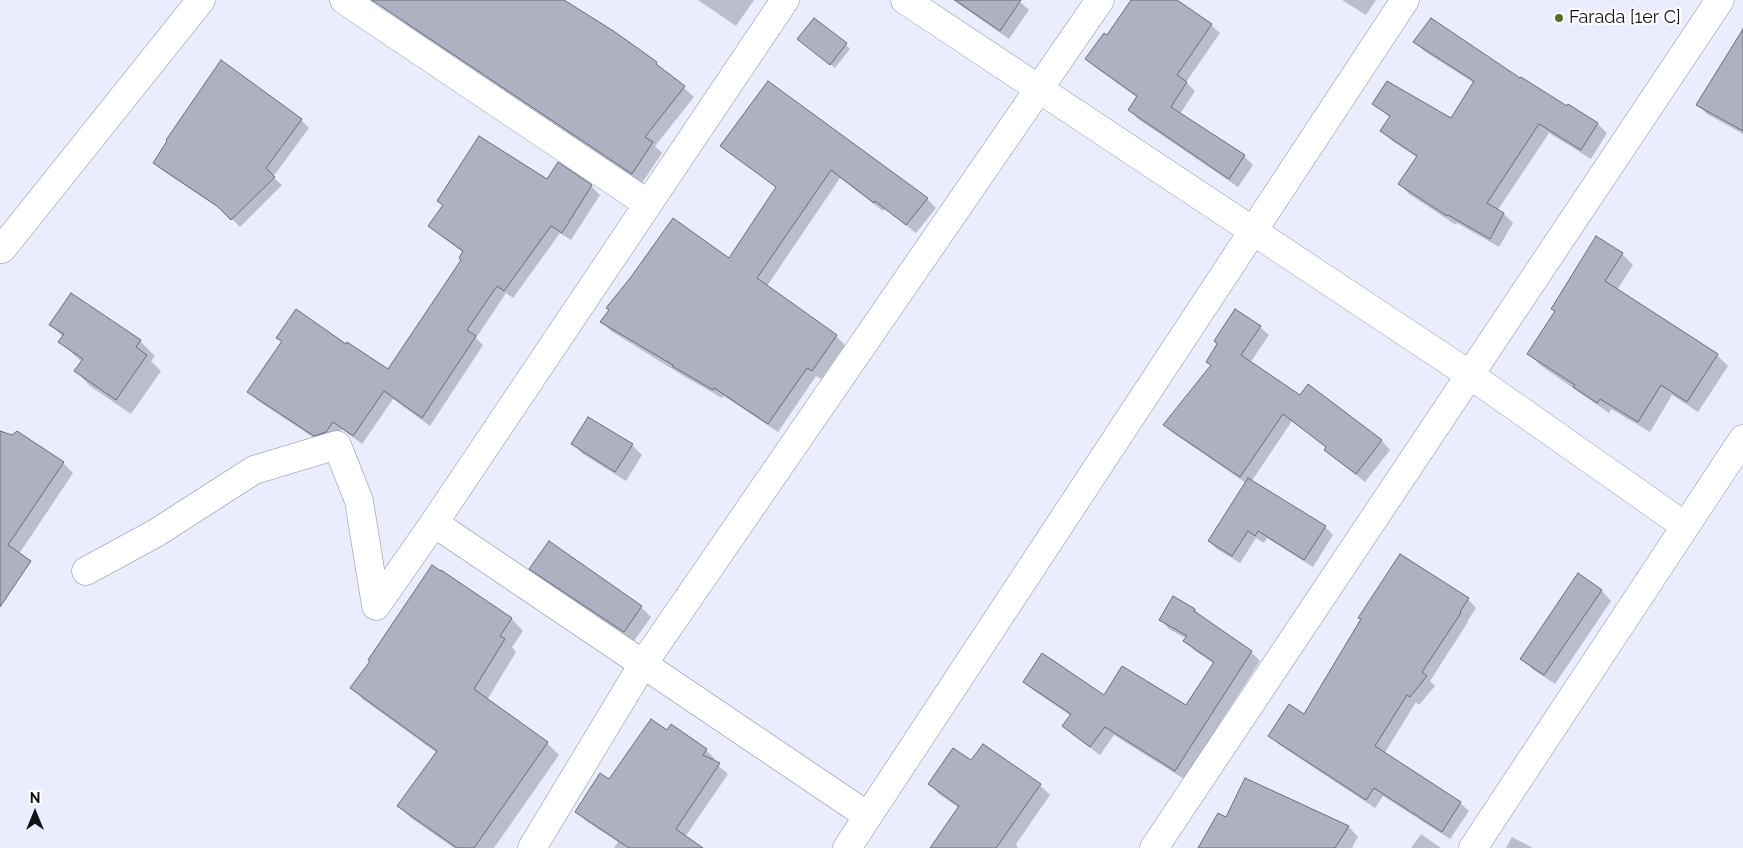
<!DOCTYPE html>
<style>
body{margin:0}
#map{position:relative;width:1743px;height:848px;overflow:hidden;background:#e9edfe;font-family:Raleway,sans-serif}
canvas{display:block}
.north{position:absolute;left:10px;top:788px;width:50px;height:50px;-webkit-text-stroke:4px #fff;paint-order:stroke;rotate:0deg;font-size:14px;font-weight:700;line-height:20px;text-align:center;color:#101117}
.north::after{content:'';display:block;margin:auto;width:18px;height:22px;background:#101117;clip-path:polygon(50% 0,100% 100%,50% 72%,0 100%)}
</style>
<div id="map">
<canvas width="1743" height="848"></canvas>
<div class="north">N</div>
</div>
<script>
const g = document.querySelector('canvas').getContext('2d');
g.lineJoin = 'round';
function paint(path, color) {
  g.fillStyle = color;
  g.fill(path, 'evenodd');
}
function shape(rows) {
  const path = new Path2D();
  for (const r of rows) {
    path.moveTo(r[0], r[1]);
    for (let i = 2; i < r.length; i += 2) path.lineTo(r[i], r[i + 1]);
  }
  return path;
}
function strokePath(path, color, width, dash) {
  g.strokeStyle = color;
  g.lineWidth = width;
  g.lineCap = dash ? 'butt' : 'round';
  g.setLineDash(dash || []);
  g.stroke(path);
}
function write(font, color, halo, rows, align = 'center') {
  g.font = font + ' Raleway,sans-serif';
  g.lineWidth = 4;
  g.setLineDash([]);
  g.textBaseline = 'middle';
  g.strokeStyle = halo;
  g.fillStyle = color;
  for (const [text, x, y, turn = 0] of rows) {
    g.save();
    g.translate(x, y);
    g.rotate((+turn || 0) * Math.PI / 180);
    g.textAlign = isNaN(turn) ? turn : align;
    if (halo) g.strokeText(text, 0, 0);
    g.fillText(text, 0, 0);
    g.restore();
  }
}
paint(shape([
 [407,0,562,0,614,33,656,63,694,97,655,146,662,153,642,183,406,24,396,15],
 [698,0,754,0,736,26],
 [953,0,1018,0,1029,10,1009,39],
 [1132,0,1175,0,1211,25,1220,33,1186,82,1195,91,1180,114,1244,156,1253,165,1238,187,1138,119,1130,110,1138,98,1095,67,1087,59,1107,37],
 [1342,0,1376,0,1366,15],
 [1415,42,1520,80,1598,124,1607,133,1591,159,1549,133,1497,211,1504,214,1513,223,1499,247,1457,223,1456,225,1409,194,1400,184,1418,158,1391,140,1382,131,1391,118,1373,104,1451,120,1474,83,1424,51],
 [804,44,846,44,850,49,835,68],
 [1743,48,1743,134,1707,114,1697,104],
 [221,62,301,120,309,128,273,177,282,185,240,227,226,213,162,170,154,163],
 [769,83,927,199,936,208,916,233,885,209,883,211,840,178,767,286,836,336,845,345,821,379,816,376,778,432,724,396,722,398,682,375,611,331,602,322,729,259,777,188,731,154,722,146],
 [558,164,591,186,600,195,571,240,560,233,513,298,506,293,476,338,483,345,430,426,393,399,362,444,342,429,335,440,323,444,257,400,249,392,283,342,278,337,346,345,388,371,463,260,464,253,438,234,429,226,444,206,439,201,548,180],
 [1622,254,1633,265,1617,290,1717,355,1728,366,1698,412,1672,395,1650,432,1611,409,1609,413,1540,365,1529,354,1556,312,1552,309],
 [51,325,140,341,155,356,151,361,161,371,131,414,90,386,76,371,82,362,60,342,63,337],
 [1260,327,1269,335,1250,363,1300,397,1308,386,1382,441,1390,450,1365,482,1334,458,1326,450,1327,448,1292,421,1251,482,1325,527,1333,535,1313,567,1267,538,1264,543,1256,538,1240,563,1217,549,1209,541,1246,483,1173,433,1165,425,1212,366,1207,362],
 [0,433,63,463,73,473,5,575,0,572],
 [573,444,632,445,642,455,626,481,583,454],
 [531,568,641,607,651,617,634,641,540,578],
 [442,571,512,619,523,631,512,647,516,652,487,700,547,743,559,755,494,848,454,848,411,818,399,806,437,753,364,700,352,688],
 [1601,590,1611,601,1555,684,1532,669,1522,658],
 [1468,599,1476,608,1467,622,1468,622,1430,681,1435,686,1419,705,1416,702,1384,754,1460,803,1469,811,1450,839,1383,796,1375,808,1278,744,1270,736,1304,716],
 [1195,610,1204,619,1251,652,1260,661,1184,779,1114,735,1100,755,1073,735,1064,726,1071,716,1033,690,1024,682,1104,696,1187,707,1214,664,1194,650,1185,641,1187,639,1169,629,1161,620],
 [672,726,706,750,715,759,714,762,728,774,685,837,701,848,614,848,618,842,586,821,576,811,668,732],
 [983,745,1040,785,1050,795,1016,844,1018,848,932,848,959,808,939,794,930,784,972,762],
 [1245,780,1349,827,1358,837,1352,847,1354,848,1207,848,1227,819],
 [1421,834,1441,848,1411,848],
 [1512,837,1533,848,1506,848]
]), '#0003');
const building = shape([
 [372,0,564,0,615,32,657,62,656,64,685,86,645,137,653,142,632,174,372,0],
 [955,0,1021,0,1000,31,955,0],
 [1131,0,1177,0,1212,24,1177,75,1187,82,1171,107,1245,155,1229,179,1128,110,1137,96,1085,59,1104,33,1107,35,1131,0],
 [814,18,847,43,830,65,797,39,814,18],
 [1431,18,1520,78,1521,77,1567,106,1568,104,1598,123,1581,150,1539,124,1487,203,1504,213,1490,239,1448,215,1447,216,1398,184,1417,156,1380,131,1390,116,1372,104,1387,81,1451,118,1474,81,1413,42,1431,18],
 [1743,29,1743,131,1696,105,1743,29],
 [221,60,302,119,266,168,275,177,231,220,217,206,153,163,167,141,166,140,221,60],
 [768,81,928,198,906,225,875,201,874,203,831,170,757,278,837,335,812,371,807,368,768,424,714,388,713,390,672,366,673,365,600,322,609,310,606,308,631,277,673,218,729,258,776,187,720,146,768,81],
 [479,136,547,179,558,162,592,185,562,233,551,226,504,291,497,286,467,330,476,336,422,418,384,391,353,436,333,422,326,432,314,436,247,392,282,341,276,338,296,309,346,344,347,342,388,369,461,260,459,258,463,251,428,226,443,205,437,201,479,136],
 [1596,236,1623,253,1605,281,1718,354,1687,402,1661,385,1638,422,1600,399,1597,403,1573,387,1575,385,1527,354,1555,311,1551,309,1596,236],
 [71,293,141,340,136,347,147,355,116,400,74,371,83,359,58,342,64,334,49,325,71,293],
 [1235,309,1261,326,1241,355,1300,395,1308,384,1382,440,1356,474,1324,450,1326,447,1283,414,1240,477,1163,425,1211,365,1206,362,1217,344,1214,341,1235,309],
 [588,417,633,444,615,472,571,444,588,417],
 [0,431,12,435,17,431,64,462,8,545,31,561,0,607,0,431],
 [1248,478,1326,526,1304,560,1258,531,1255,536,1248,531,1232,556,1208,541,1248,478],
 [549,541,642,606,624,632,529,569,549,541],
 [1400,554,1469,598,1460,612,1461,613,1422,672,1427,676,1410,697,1407,695,1375,746,1461,802,1442,832,1374,788,1366,800,1268,736,1289,704,1304,714,1361,619,1358,618,1400,554],
 [432,565,441,571,441,570,512,618,500,636,505,639,474,689,548,742,474,848,457,848,397,806,437,751,350,688,370,661,368,660,432,565],
 [1578,573,1602,590,1544,675,1520,659,1578,573],
 [1173,596,1195,609,1194,611,1252,651,1175,771,1105,727,1090,747,1062,726,1071,714,1023,682,1042,653,1104,695,1122,666,1186,705,1214,662,1183,641,1187,636,1159,620,1173,596],
 [651,719,667,730,671,724,707,749,703,755,720,763,676,829,703,848,629,848,575,812,600,773,609,779,651,719],
 [983,744,1041,784,996,848,930,848,959,806,928,784,953,748,971,760,983,744],
 [1245,778,1349,826,1335,848,1198,848,1218,813,1226,817,1245,778]
]);
paint(building, '#adb1c1');
strokePath(building, '#696c7b', 1);
const minor = shape([
 [344,0,648,204],
 [905,0,1470,375,1685,526],
 [2,249,201,0],
 [434,523,868,816],
 [86,571,156,533,254,470,337,445,359,501,376,606,434,523,785,0],
 [532,848,643,664,1100,0],
 [847,848,1405,0],
 [1154,848,1720,0],
 [1473,848,1743,439]
]);
strokePath(minor, '#898d9c', 29);
strokePath(minor, '#fff', 28);
for (const [x, y, r, color] of [
 [1559,18,5,"#577022"]
]) {
  const dot = new Path2D();
  dot.arc(x, y, r, 0, 2 * Math.PI);
  g.fillStyle = color;
  g.fill(dot);
  strokePath(dot, '#fff', 2);
}
write('18px', '#101117', '#fff', [
 ["Farada [1er C]",1569,18]
], 'left');
</script>
